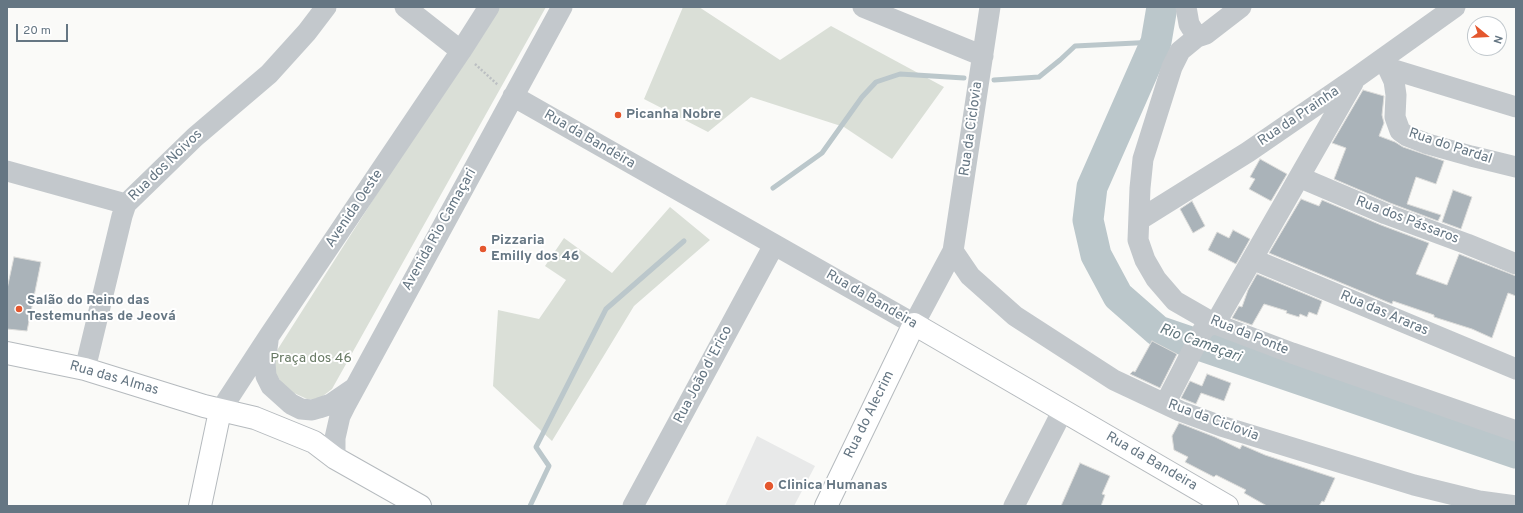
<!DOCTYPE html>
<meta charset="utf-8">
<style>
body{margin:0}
#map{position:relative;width:1523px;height:513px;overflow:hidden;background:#fafaf8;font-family:Overpass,sans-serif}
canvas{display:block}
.frame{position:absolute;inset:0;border:8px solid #657683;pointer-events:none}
.north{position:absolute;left:1467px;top:16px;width:40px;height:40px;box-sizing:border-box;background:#fff;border:1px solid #c1c8cd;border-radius:50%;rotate:108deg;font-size:11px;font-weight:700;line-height:16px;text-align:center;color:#657683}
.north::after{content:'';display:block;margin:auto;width:14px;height:18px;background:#e4572e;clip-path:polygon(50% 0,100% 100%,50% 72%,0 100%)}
.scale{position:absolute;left:16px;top:24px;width:52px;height:18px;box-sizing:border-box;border:2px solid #657683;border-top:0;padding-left:5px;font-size:12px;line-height:14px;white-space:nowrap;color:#657683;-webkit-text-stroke:3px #fff;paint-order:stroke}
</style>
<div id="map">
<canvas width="1523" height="513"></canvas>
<div class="frame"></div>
<div class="north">N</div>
<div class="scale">20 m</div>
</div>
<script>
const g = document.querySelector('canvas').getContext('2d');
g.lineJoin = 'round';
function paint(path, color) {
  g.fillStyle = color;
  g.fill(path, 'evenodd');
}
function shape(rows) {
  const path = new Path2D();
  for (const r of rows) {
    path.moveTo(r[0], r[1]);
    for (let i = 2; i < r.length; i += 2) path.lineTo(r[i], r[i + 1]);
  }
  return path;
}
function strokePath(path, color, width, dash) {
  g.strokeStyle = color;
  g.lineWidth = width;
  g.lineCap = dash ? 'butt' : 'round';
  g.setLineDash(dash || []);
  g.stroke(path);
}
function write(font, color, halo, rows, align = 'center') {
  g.font = font + ' Overpass,sans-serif';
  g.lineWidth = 4;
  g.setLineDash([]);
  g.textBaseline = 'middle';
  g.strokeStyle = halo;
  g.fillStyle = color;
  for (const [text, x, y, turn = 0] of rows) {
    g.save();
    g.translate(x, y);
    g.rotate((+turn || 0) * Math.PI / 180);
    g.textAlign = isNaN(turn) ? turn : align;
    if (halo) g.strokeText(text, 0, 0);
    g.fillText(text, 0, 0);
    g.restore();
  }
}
paint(shape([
 [757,436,815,466,794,506,725,506]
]), '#e8e9e9');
paint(shape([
 [496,7,546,7,332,389,319,399,307,399,294,393,281,382,274,371,274,355],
 [683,7,699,7,780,60,831,26,944,87,892,159,844,127,751,97,708,132,644,99],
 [670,207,710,240,634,306,552,441,493,386,498,310,539,319,566,280,545,266,564,238,612,273]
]), '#dadfd7');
strokePath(shape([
 [994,80,1039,77,1060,60,1075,46,1156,42],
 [773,188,822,153,862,97,876,82,900,74,964,78],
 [530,506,549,466,536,447,606,309,684,241]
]), '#bbc7cb', 5);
strokePath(shape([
 [1162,7,1156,42,1092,187,1088,220,1096,255,1118,296,1158,331,1516,453]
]), '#bbc7cb', 31);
const building = shape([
 [1363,90,1384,96,1382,115,1384,123,1379,136,1395,142,1403,147,1444,161,1436,184,1416,177,1407,204,1441,215,1438,221,1390,203,1334,179,1346,148,1332,143,1363,90],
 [1260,159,1287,174,1271,201,1249,189,1255,179,1250,177,1260,159],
 [1453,190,1472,197,1461,229,1442,222,1453,190],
 [1301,199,1319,206,1322,200,1381,225,1429,243,1416,274,1447,285,1459,254,1516,276,1516,296,1508,293,1492,338,1472,329,1434,317,1434,315,1393,301,1392,304,1269,253,1301,199],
 [1192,201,1205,226,1193,233,1180,209,1192,201],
 [1233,230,1250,239,1236,264,1208,250,1217,232,1229,238,1233,230],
 [14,257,41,262,27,331,7,329,7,289,14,257],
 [1257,274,1322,301,1317,315,1309,312,1307,317,1300,314,1299,317,1286,313,1287,311,1264,304,1252,325,1232,318,1239,306,1242,307,1248,290,1257,274],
 [1152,341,1177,354,1160,388,1130,374,1133,371,1135,372,1152,341],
 [1207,374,1231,383,1224,401,1201,393,1196,404,1181,398,1190,381,1202,386,1207,374],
 [1179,423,1215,437,1240,449,1242,445,1265,455,1335,478,1324,502,1322,501,1319,506,1267,506,1244,493,1246,490,1216,475,1214,477,1185,462,1188,457,1174,450,1172,436,1179,423],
 [1080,463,1110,476,1102,494,1105,495,1101,506,1061,506,1080,463]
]);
paint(building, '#aab3b9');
strokePath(building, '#dcdcda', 1);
const major = shape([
 [7,353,85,369,204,406,255,418,314,442,335,458,420,506],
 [200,506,220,411],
 [826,506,914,324,1227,506]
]);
strokePath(major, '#b5babe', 24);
strokePath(shape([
 [475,64,498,85]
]), '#bbbfc2', 2.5, [2, 2]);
strokePath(shape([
 [405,7,461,51],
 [863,7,983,56],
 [1186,7,1189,24,1197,37,1180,51,1172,67,1143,159,1140,188,1138,240,1145,260,1156,279,1175,301,1215,324,1292,353,1516,431],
 [1197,37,1206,34,1241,7],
 [1384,62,1388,68,1516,107],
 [1388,68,1394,81,1396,95,1395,117,1400,131,1407,136,1428,144,1471,156,1516,167],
 [513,96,914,324,953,251,990,7],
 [7,171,126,204],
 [1299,177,1386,214,1467,244,1516,264],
 [1139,220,1248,152,1357,77,1455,7],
 [953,251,970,276,1015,316,1114,380,1180,411,1221,426,1414,485,1479,501,1516,506],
 [1252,259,1516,369],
 [268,341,265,363,266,376,271,386,291,404,301,409,312,410,319,408,331,404,353,389],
 [85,369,122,216,126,204,195,137,269,74,307,32,326,7],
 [1165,404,1203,330,1208,326,1215,324,1353,83],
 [220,411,269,336,461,51,489,7],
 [335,458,335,438,340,416,345,406,562,7],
 [633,506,774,245],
 [1014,506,1063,410]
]), '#c3c8cc', 21);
strokePath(major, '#fff', 22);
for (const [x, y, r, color] of [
 [618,115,4,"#e4572e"],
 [483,249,4,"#e4572e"],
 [19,309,4,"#e4572e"],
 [769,486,5,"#e4572e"]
]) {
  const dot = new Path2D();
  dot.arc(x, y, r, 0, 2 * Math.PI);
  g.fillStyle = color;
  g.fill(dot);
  strokePath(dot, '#fff', 1.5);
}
write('bold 14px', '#657683', '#fff', [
 ["Picanha Nobre",626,115],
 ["Pizzaria",491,241],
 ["Emilly dos 46",491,257],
 ["Salão do Reino das",27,301],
 ["Testemunhas de Jeová",27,317],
 ["Clinica Humanas",778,486]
], 'left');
write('14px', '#657683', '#fff', [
 ["Rua da Prainha",1299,117,-34],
 ["Rua da Ciclovia",972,129,-82],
 ["Rua da Bandeira",589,140,30],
 ["Rua do Pardal",1450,147,18],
 ["Rua dos Noivos",166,166,-44],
 ["Avenida Oeste",355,209,-56],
 ["Rua dos Pássaros",1407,221,21],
 ["Avenida Rio Camaçari",440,230,-61],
 ["Rua da Bandeira",871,300,30],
 ["Rua das Araras",1384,314,23],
 ["Rua da Ponte",1249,336,22],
 ["Rua João d 'Erico",704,375,-62],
 ["Rua das Almas",114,379,16],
 ["Rua do Alecrim",870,415,-64],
 ["Rua da Ciclovia",1213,421,20],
 ["Rua da Bandeira",1151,462,30]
]);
write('14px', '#687a64', '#fff', [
 ["Praça dos 46",311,359]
]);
write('italic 15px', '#60757c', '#fff', [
 ["Rio Camaçari",1200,344,20]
]);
</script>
